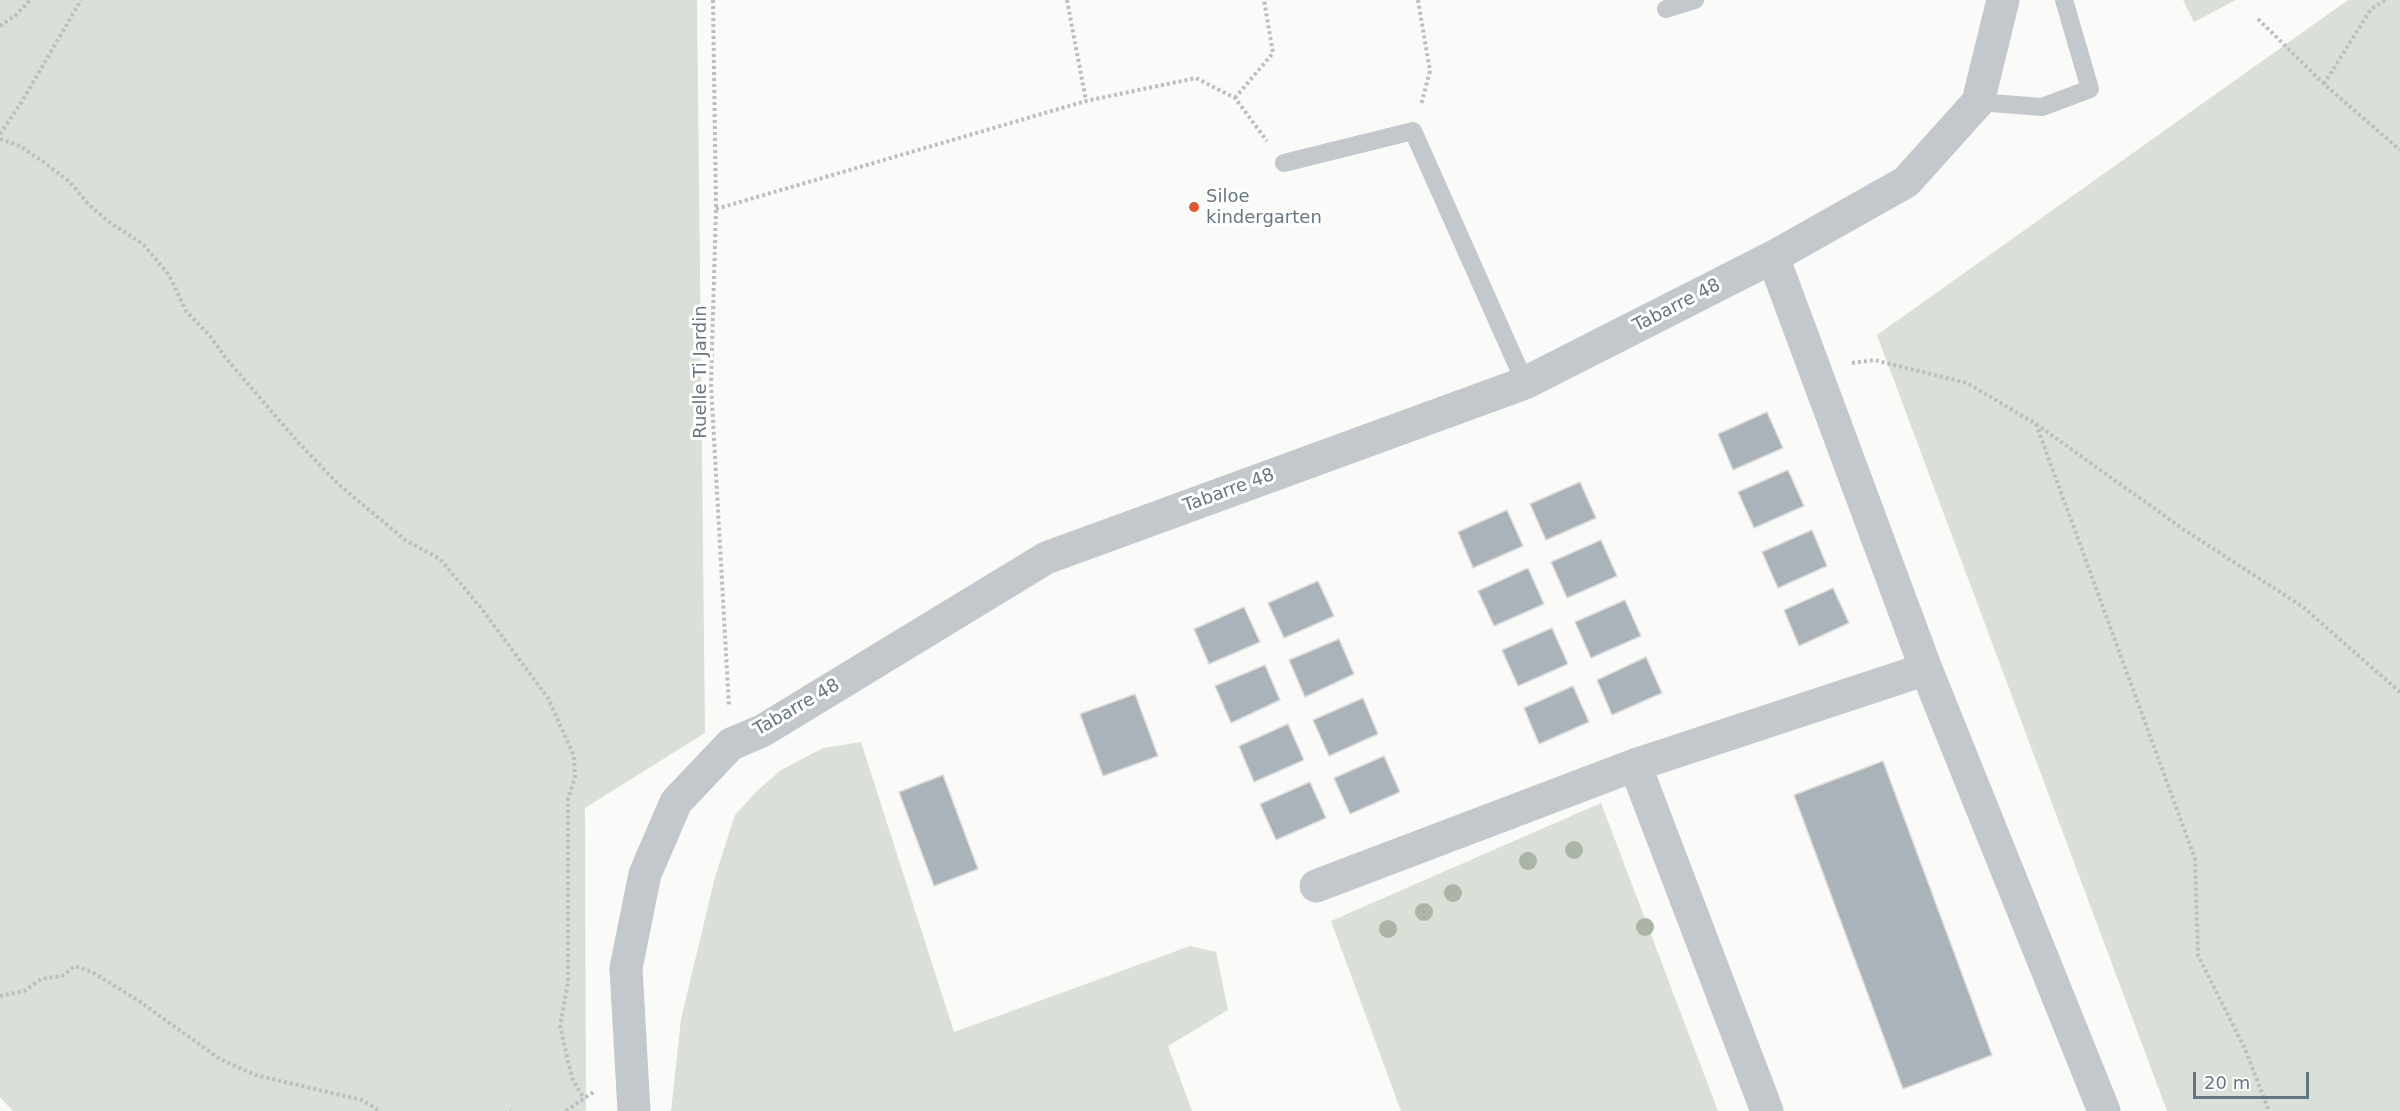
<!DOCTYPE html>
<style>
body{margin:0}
#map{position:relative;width:2400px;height:1111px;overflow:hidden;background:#fafaf8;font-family:"DejaVu Sans",sans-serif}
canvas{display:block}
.scale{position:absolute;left:2193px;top:1072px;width:116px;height:27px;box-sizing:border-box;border:3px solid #657683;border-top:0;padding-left:8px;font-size:18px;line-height:21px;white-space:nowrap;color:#657683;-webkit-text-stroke:4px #fff;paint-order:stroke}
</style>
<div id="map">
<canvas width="2400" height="1111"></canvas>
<div class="scale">20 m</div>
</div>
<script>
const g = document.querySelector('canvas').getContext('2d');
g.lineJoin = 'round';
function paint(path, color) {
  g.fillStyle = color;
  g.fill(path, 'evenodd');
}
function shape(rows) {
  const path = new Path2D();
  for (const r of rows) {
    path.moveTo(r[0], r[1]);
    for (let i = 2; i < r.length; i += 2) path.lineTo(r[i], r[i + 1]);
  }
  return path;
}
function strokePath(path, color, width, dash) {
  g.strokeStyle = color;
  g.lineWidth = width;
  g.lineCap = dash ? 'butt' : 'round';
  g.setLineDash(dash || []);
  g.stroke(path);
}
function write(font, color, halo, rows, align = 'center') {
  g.font = font + ' "DejaVu Sans",sans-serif';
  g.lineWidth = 6;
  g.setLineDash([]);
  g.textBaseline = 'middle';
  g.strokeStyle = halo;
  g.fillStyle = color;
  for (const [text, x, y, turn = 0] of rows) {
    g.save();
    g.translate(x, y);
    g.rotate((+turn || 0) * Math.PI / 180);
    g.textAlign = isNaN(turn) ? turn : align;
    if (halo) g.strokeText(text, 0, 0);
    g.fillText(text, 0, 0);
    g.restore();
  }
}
paint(shape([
 [0,0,697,0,705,733,585,808,586,1111,13,1111,0,1097],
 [2183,0,2236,0,2194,22],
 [2348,0,2400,0,2400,1111,2167,1111,1877,335],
 [861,742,954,1032,1190,946,1216,952,1228,1010,1168,1046,1192,1111,671,1111,681,1019,715,877,735,815,757,791,781,770,823,748],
 [1601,803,1718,1111,1401,1111,1331,921]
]), '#dadfd7');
const building = shape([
 [1767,412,1783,448,1733,470,1718,434,1767,412],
 [1788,470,1804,506,1754,528,1738,492,1788,470],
 [1580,482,1596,518,1546,540,1530,504,1580,482],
 [1507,510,1523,546,1473,568,1458,532,1507,510],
 [1812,530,1827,566,1778,588,1762,552,1812,530],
 [1601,540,1617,576,1567,598,1551,562,1601,540],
 [1528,568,1544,604,1494,626,1478,591,1528,568],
 [1318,581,1334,616,1284,638,1268,603,1318,581],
 [1833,588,1849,623,1799,646,1784,610,1833,588],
 [1625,600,1641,636,1591,658,1575,622,1625,600],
 [1244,607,1260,642,1209,664,1194,629,1244,607],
 [1552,628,1568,664,1518,686,1502,650,1552,628],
 [1339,639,1354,674,1305,697,1289,660,1339,639],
 [1646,657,1662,693,1612,715,1597,680,1646,657],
 [1265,665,1280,700,1231,723,1215,686,1265,665],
 [1573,686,1589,722,1539,744,1524,708,1573,686],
 [1135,694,1158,756,1103,776,1080,714,1135,694],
 [1363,698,1378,734,1329,756,1313,720,1363,698],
 [1288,724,1304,760,1254,782,1239,746,1288,724],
 [1384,756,1400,792,1350,814,1334,778,1384,756],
 [1883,761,1992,1055,1903,1089,1794,795,1883,761],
 [943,775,978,869,934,886,899,792,943,775],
 [1310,782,1326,818,1276,840,1260,804,1310,782]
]);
paint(building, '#aab3b9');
strokePath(building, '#dcdcda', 1.5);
strokePath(shape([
 [713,0,716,209,711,384,729,707],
 [1067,0,1086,101],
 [1418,0,1430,71,1421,105],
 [2258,19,2324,84,2400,150],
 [0,26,16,15,30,0],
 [2324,84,2371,9,2385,0],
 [1235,98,1273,53,1264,0],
 [0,134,21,103,81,0],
 [0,139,20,146,42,161,70,182,88,204,109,222,143,244,169,275,186,311,210,336,225,357,296,440,338,484,405,540,440,559,481,608,548,698,574,756,575,778,568,798,568,982,560,1026,572,1078,584,1099],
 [716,209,1086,101,1196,78,1235,98,1267,141],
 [1852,363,1874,360,1967,383,2036,424,2195,859,2198,955,2245,1049,2269,1111],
 [2036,424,2183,529,2303,607,2400,692],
 [0,996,24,991,41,979,62,976,75,966,92,972,139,1001,220,1059,255,1075,362,1100,380,1111],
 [510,1111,511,1111],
 [566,1111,595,1091]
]), '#bbbfc2', 4, [3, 3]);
strokePath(shape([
 [1666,9,1695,0],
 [1978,102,2042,107,2090,89,2064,0],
 [1284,163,1413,131,1525,383]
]), '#c3c8cc', 18);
strokePath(shape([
 [1773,257,1926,669,2104,1111],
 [1635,765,1767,1111],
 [1316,886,1635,765,1926,669]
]), '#c3c8cc', 33);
strokePath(shape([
 [634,1111,626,968,645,874,676,802,731,744,762,731,1046,558,1525,383,1773,257,1906,182,1978,102,2003,0]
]), '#c3c8cc', 33);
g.fillStyle = '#aab4a7';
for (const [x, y] of [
 [1574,850],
 [1528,861],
 [1453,893],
 [1424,912],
 [1645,927],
 [1388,929]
]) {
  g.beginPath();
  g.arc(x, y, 9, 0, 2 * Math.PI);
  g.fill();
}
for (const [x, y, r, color] of [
 [1194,207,6,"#e4572e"]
]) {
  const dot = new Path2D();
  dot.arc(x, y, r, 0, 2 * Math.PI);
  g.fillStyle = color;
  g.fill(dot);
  strokePath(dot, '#fff', 2);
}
write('18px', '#657683', '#fff', [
 ["Siloe",1206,197],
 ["kindergarten",1206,218]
], 'left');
write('18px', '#657683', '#fff', [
 ["Tabarre 48",1677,306,-27],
 ["Ruelle Ti Jardin",701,372,-90],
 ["Tabarre 48",1229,491,-20],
 ["Tabarre 48",797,708,-30]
]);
</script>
